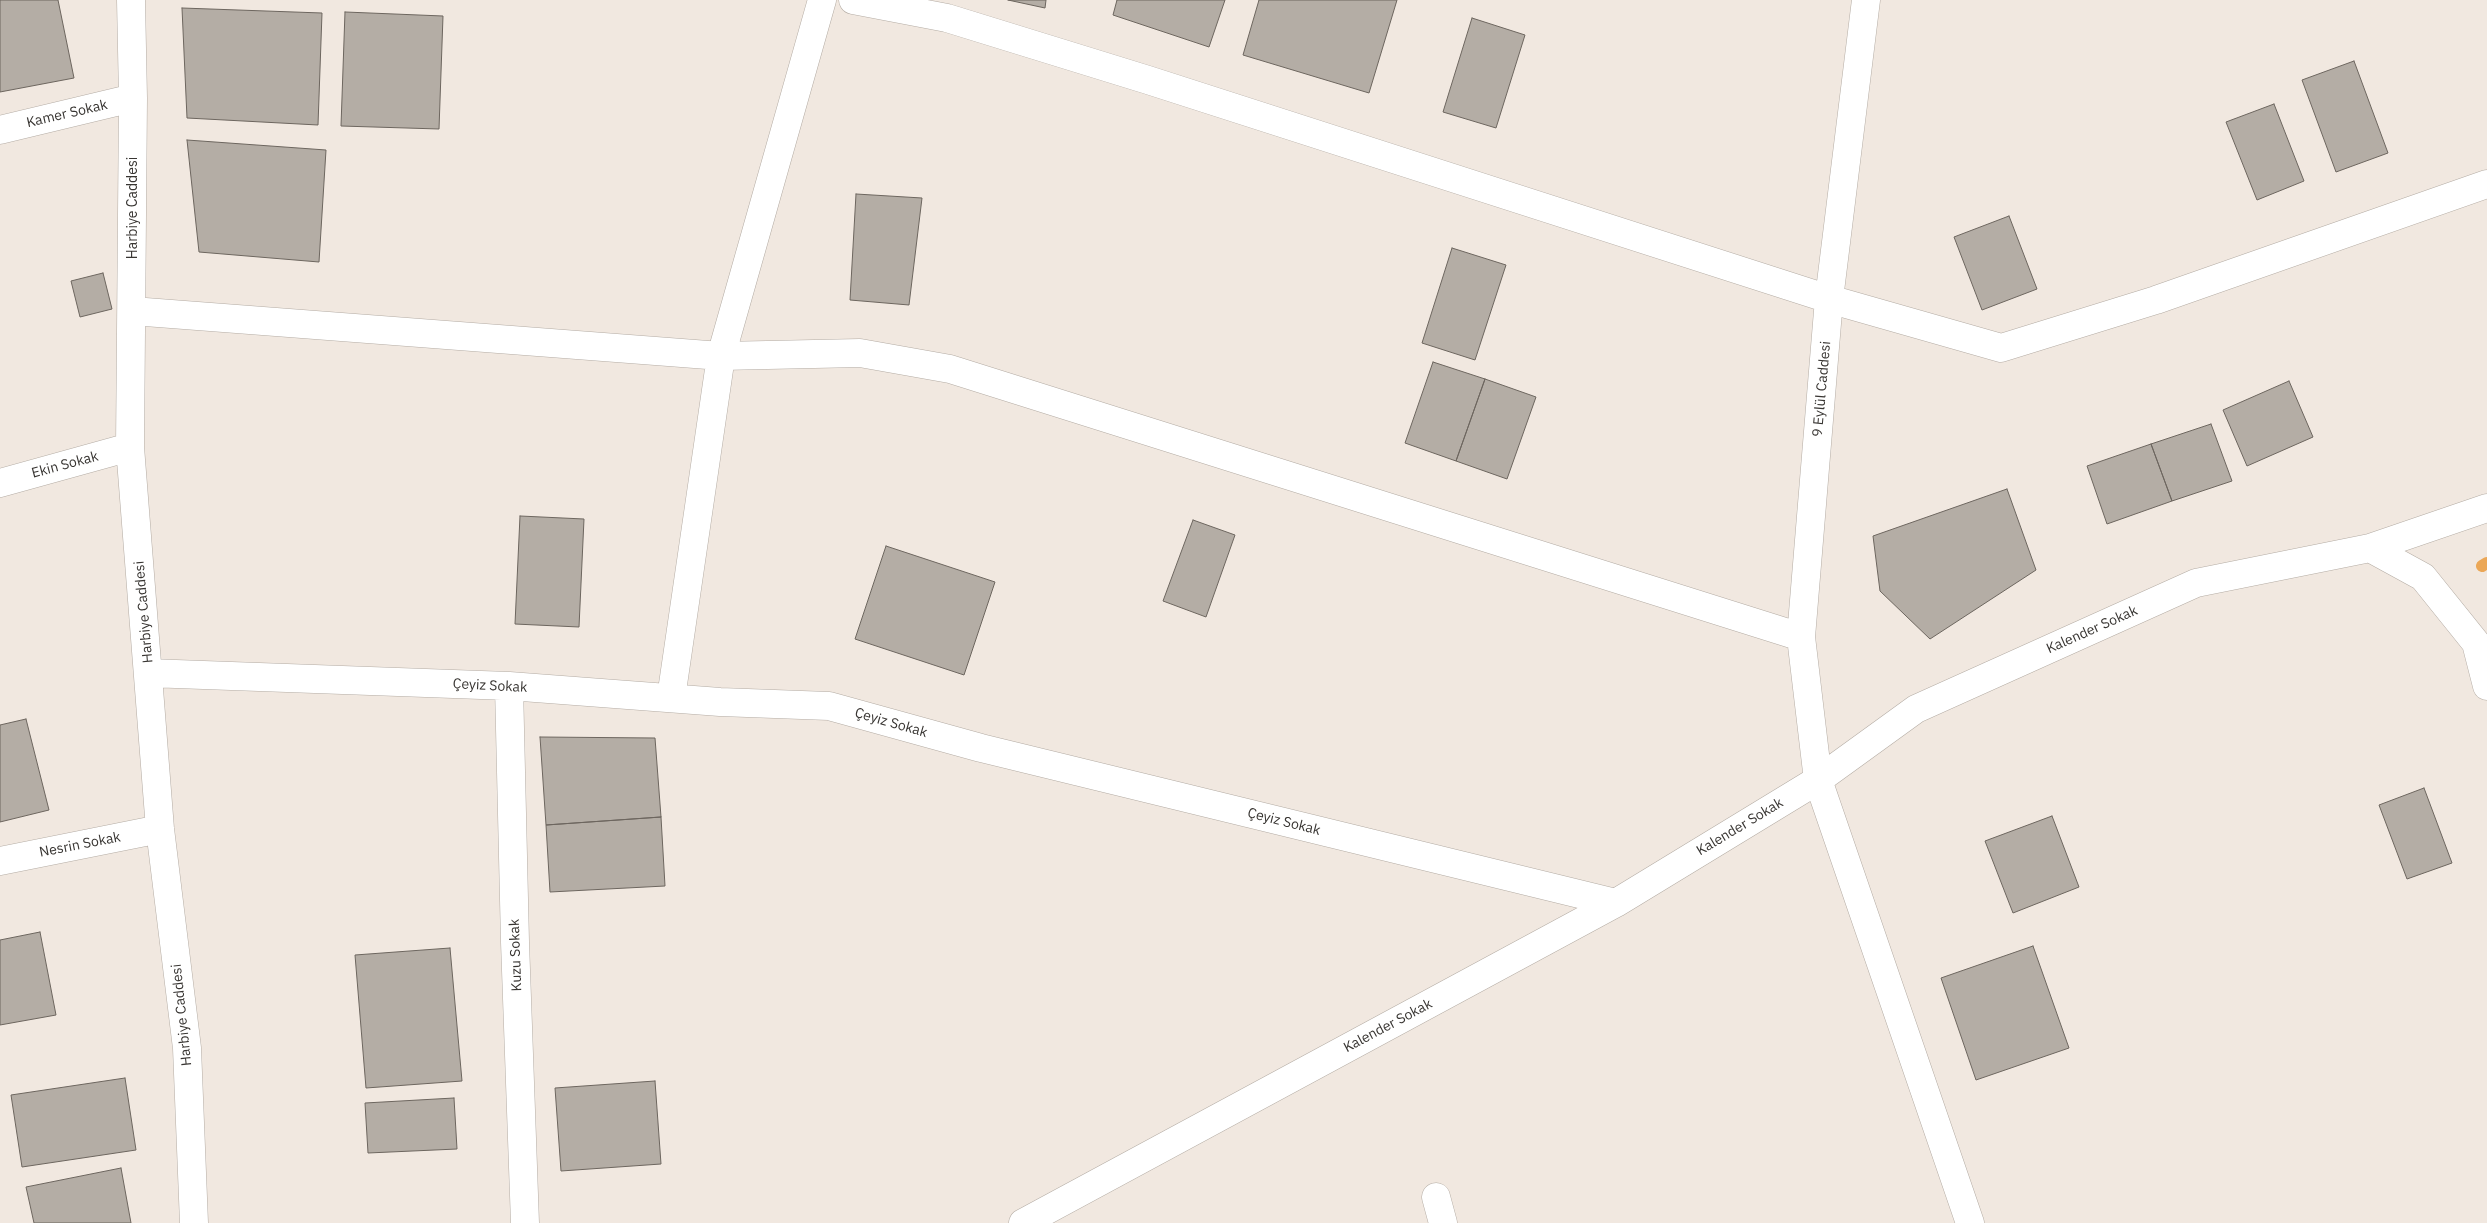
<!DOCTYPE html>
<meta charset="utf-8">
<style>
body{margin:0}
canvas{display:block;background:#f1e8e0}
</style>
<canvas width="2487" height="1223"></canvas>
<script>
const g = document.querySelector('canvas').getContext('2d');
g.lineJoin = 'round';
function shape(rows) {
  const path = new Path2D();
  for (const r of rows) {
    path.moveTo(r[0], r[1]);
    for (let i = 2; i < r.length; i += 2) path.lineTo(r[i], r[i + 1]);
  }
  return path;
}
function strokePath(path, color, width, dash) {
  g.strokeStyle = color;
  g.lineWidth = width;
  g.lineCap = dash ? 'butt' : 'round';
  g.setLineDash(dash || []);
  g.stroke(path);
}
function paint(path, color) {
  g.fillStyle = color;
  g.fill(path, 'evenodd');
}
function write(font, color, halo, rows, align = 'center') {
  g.font = font + ' "IBM Plex Sans",sans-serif';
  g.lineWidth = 4;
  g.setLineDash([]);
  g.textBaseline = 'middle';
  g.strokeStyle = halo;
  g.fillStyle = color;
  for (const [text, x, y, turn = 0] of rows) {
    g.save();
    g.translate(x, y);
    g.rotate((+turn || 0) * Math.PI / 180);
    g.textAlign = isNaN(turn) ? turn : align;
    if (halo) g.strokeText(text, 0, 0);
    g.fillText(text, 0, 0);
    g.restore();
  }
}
strokePath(shape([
 [2482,566,2487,563]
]), '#eba757', 12);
const building = shape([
 [0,0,58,0,74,78,0,92,0,0],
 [1008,0,1046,0,1045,8,1008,0],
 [1117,0,1225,0,1209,47,1113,15,1117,0],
 [1259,0,1397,0,1369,93,1243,55,1259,0],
 [182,8,322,13,318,125,187,118,182,8],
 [345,12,443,16,439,129,341,126,345,12],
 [1472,18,1525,35,1496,128,1443,112,1472,18],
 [2354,61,2388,153,2336,172,2302,80,2354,61],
 [2274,104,2304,181,2257,200,2226,122,2274,104],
 [187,140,326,150,319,262,199,252,187,140],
 [856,194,922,198,909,305,850,300,856,194],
 [2009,216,2037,289,1982,310,1954,237,2009,216],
 [1452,248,1506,265,1475,360,1422,343,1452,248],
 [103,273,112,309,80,317,71,281,103,273],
 [1433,362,1485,379,1456,461,1405,443,1433,362],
 [1485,379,1536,397,1507,479,1456,461,1485,379],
 [2289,381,2313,437,2247,466,2223,410,2289,381],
 [2211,424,2232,481,2172,501,2151,444,2211,424],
 [2151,444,2172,501,2107,524,2087,466,2151,444],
 [2007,489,2036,570,1930,639,1880,591,1873,536,2007,489],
 [520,516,584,519,579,627,515,624,520,516],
 [1193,520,1235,535,1206,617,1163,601,1193,520],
 [886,546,995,582,964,675,855,639,886,546],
 [26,719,49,810,0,822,0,725,26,719],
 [540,737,655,738,661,817,546,825,540,737],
 [2424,788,2452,863,2407,879,2379,805,2424,788],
 [2052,816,2079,887,2013,913,1985,841,2052,816],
 [661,817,665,886,550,892,546,825,661,817],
 [40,932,56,1015,0,1025,0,940,40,932],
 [2033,946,2069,1048,1976,1080,1941,978,2033,946],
 [450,948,462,1081,366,1088,355,955,450,948],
 [125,1078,136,1150,22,1167,11,1095,125,1078],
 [655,1081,661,1164,561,1171,555,1088,655,1081],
 [454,1098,457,1149,368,1153,365,1103,454,1098],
 [121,1168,131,1223,34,1223,26,1187,121,1168]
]);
paint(building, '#b4ada5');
strokePath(building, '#6d665f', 1);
const minor = shape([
 [131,0,133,98,130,447,160,829,187,1048,194,1223],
 [853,0,947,18,1148,80,1829,299,2001,348,2156,300,2487,184],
 [1866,0,1829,299,1801,637,1818,780,1970,1223],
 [0,130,133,98],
 [132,311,721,356,860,353,950,369,1801,637],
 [0,483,130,447],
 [2370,548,2423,577,2476,643,2487,686],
 [148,673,509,686,720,702,829,706,981,748,1616,903],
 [509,686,515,942,525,1223],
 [671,698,721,356,822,0],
 [0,861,160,829],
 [1436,1197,1443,1223],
 [1023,1223,1616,903,1818,780,1916,709,2196,583,2370,548,2487,508]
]);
strokePath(minor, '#b4aca4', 29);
strokePath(minor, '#fff', 28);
write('14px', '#383532', '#fff', [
 ["Kamer Sokak",67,114,-13],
 ["Harbiye Caddesi",133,208,-90],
 ["9 Eylül Caddesi",1822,389,-85],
 ["Ekin Sokak",65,465,-15],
 ["Harbiye Caddesi",144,612,-95],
 ["Kalender Sokak",2092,630,-24],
 ["Çeyiz Sokak",490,686,3],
 ["Çeyiz Sokak",891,723,16],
 ["Çeyiz Sokak",1284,822,14],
 ["Kalender Sokak",1740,827,-31],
 ["Nesrin Sokak",80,845,-11],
 ["Kuzu Sokak",516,955,-92],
 ["Harbiye Caddesi",182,1015,-96],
 ["Kalender Sokak",1388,1026,-28]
]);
</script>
